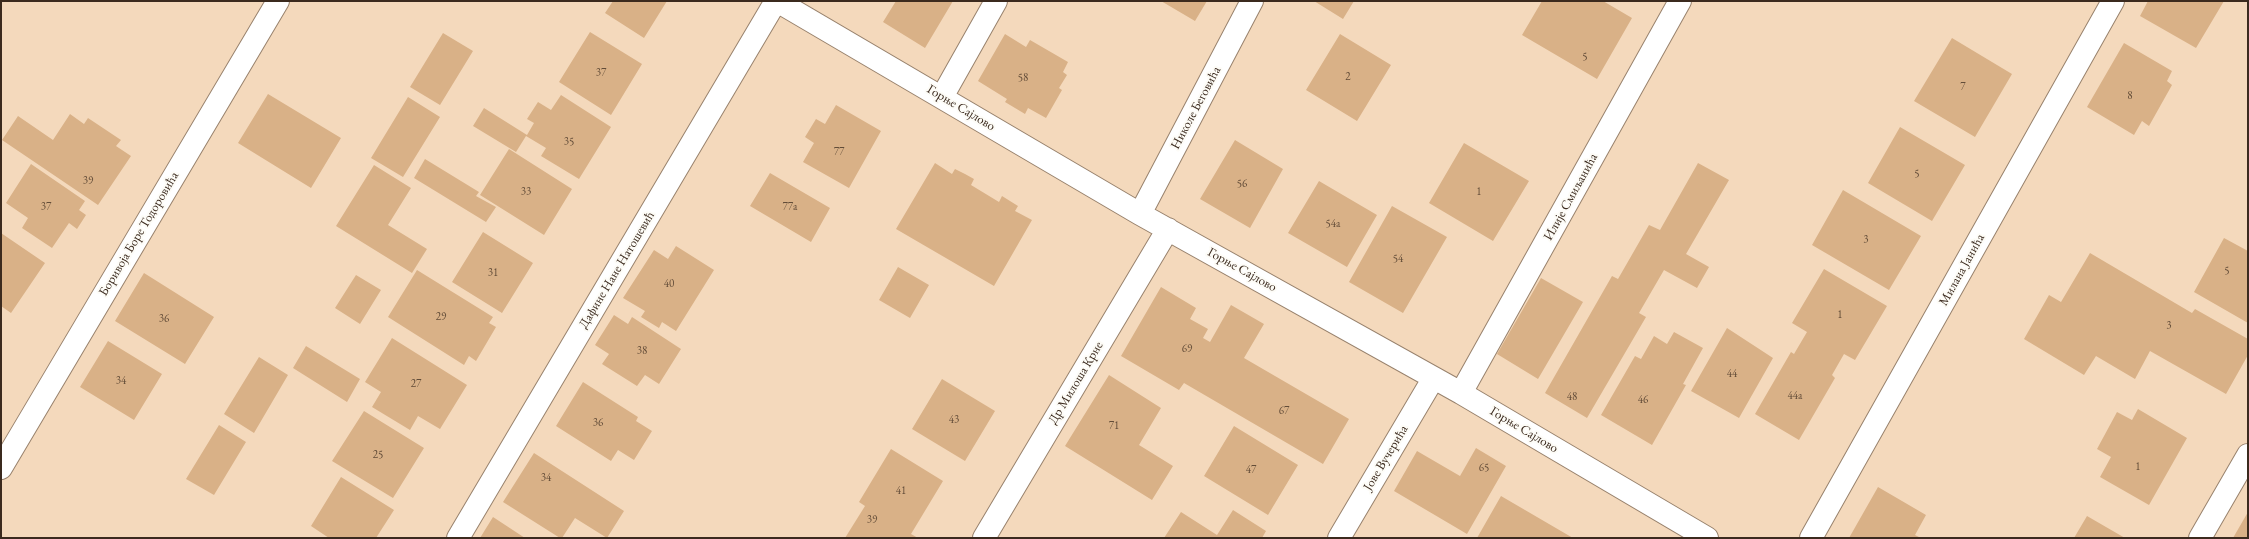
<!DOCTYPE html>
<meta charset="utf-8">
<style>
body{margin:0}
#map{position:relative;width:2249px;height:539px;overflow:hidden;background:#f4d9bc;font-family:"EB Garamond",serif}
canvas{display:block}
.frame{position:absolute;inset:0;border:2px solid #3b2a1e;pointer-events:none}
</style>
<div id="map">
<canvas width="2249" height="539"></canvas>
<div class="frame"></div>
</div>
<script>
const g = document.querySelector('canvas').getContext('2d');
g.lineJoin = 'round';
function paint(path, color) {
  g.fillStyle = color;
  g.fill(path, 'evenodd');
}
function shape(rows) {
  const path = new Path2D();
  for (const r of rows) {
    path.moveTo(r[0], r[1]);
    for (let i = 2; i < r.length; i += 2) path.lineTo(r[i], r[i + 1]);
  }
  return path;
}
function strokePath(path, color, width, dash) {
  g.strokeStyle = color;
  g.lineWidth = width;
  g.lineCap = dash ? 'butt' : 'round';
  g.setLineDash(dash || []);
  g.stroke(path);
}
function write(font, color, halo, rows, align = 'center') {
  g.font = font + ' "EB Garamond",serif';
  g.lineWidth = 4;
  g.setLineDash([]);
  g.textBaseline = 'middle';
  g.strokeStyle = halo;
  g.fillStyle = color;
  for (const [text, x, y, turn = 0] of rows) {
    g.save();
    g.translate(x, y);
    g.rotate((+turn || 0) * Math.PI / 180);
    g.textAlign = isNaN(turn) ? turn : align;
    if (halo) g.strokeText(text, 0, 0);
    g.fillText(text, 0, 0);
    g.restore();
  }
}
paint(shape([
 [613,1,667,1,644,38,605,13],
 [896,1,953,1,925,48,883,22],
 [1161,1,1207,1,1195,21],
 [1314,1,1354,1,1343,19],
 [1542,1,1603,1,1632,18,1597,79,1522,35],
 [2148,1,2224,1,2196,48,2140,16],
 [590,32,642,64,611,115,559,82],
 [443,33,473,51,440,105,410,87],
 [1005,34,1026,47,1030,40,1068,62,1063,72,1067,75,1059,88,1062,90,1046,118,1028,108,1025,114,1005,102,1007,99,978,81],
 [1340,34,1391,65,1357,121,1306,90],
 [1952,38,2012,74,1975,137,1914,101],
 [2124,43,2172,71,2167,81,2172,85,2149,126,2142,121,2134,135,2087,107],
 [268,94,341,138,311,188,238,143],
 [561,95,611,127,579,179,541,156,546,148,526,136,516,152,473,126,484,108,527,135,534,123,527,119,538,102,551,110],
 [408,97,440,117,403,177,371,158],
 [836,105,881,131,849,188,803,162,814,143,805,137,816,119,825,124],
 [70,114,84,124,88,118,121,140,116,146,131,156,98,205,2,140,18,116,53,140],
 [1900,127,1965,165,1932,221,1868,183],
 [1235,140,1283,169,1250,228,1200,199],
 [1464,143,1529,181,1493,241,1429,203],
 [509,149,572,189,544,235,480,195],
 [425,159,479,192,476,196,496,207,486,222,414,178],
 [935,163,952,174,955,169,965,174,974,179,971,185,999,202,1002,196,1018,206,1015,211,1032,220,994,286,896,229],
 [1698,163,1729,180,1686,254,1709,267,1697,288,1664,270,1639,313,1646,317,1587,418,1545,393,1612,276,1618,279,1649,225,1660,230],
 [31,164,85,201,79,210,86,215,77,229,69,223,52,248,22,228,28,218,6,203],
 [374,165,411,188,388,225,427,249,412,273,336,226],
 [770,173,830,208,811,242,750,206],
 [1319,181,1377,215,1347,267,1288,233],
 [1843,190,1921,236,1889,290,1812,245],
 [1392,206,1447,237,1403,313,1349,282],
 [483,232,533,263,502,313,452,282],
 [1,233,45,263,11,313,1,306],
 [2224,238,2248,251,2248,323,2194,292],
 [676,246,714,270,676,331,662,322,659,328,641,317,645,311,623,298,654,250,668,259],
 [2090,253,2192,313,2195,309,2248,339,2248,355,2226,394,2150,351,2135,379,2096,356,2084,375,2024,339,2049,295,2061,302],
 [898,267,929,285,910,318,879,300],
 [1824,269,1887,306,1855,360,1844,354,1832,375,1835,378,1799,440,1755,414,1791,352,1794,354,1807,332,1792,323],
 [417,270,493,317,489,323,496,327,476,361,469,356,464,365,388,317],
 [144,273,214,317,185,364,115,321],
 [356,275,381,290,360,324,335,308],
 [1541,278,1583,302,1538,379,1497,354],
 [1161,287,1196,308,1190,319,1208,329,1203,338,1210,342,1231,305,1264,324,1244,358,1349,419,1323,464,1184,383,1179,390,1121,356],
 [614,315,628,324,632,317,681,349,659,384,645,375,637,386,602,364,609,354,595,345],
 [1727,328,1773,358,1739,418,1691,391],
 [1674,332,1703,348,1683,384,1686,385,1652,445,1601,415,1635,356,1641,359,1654,336,1667,344],
 [392,338,467,385,440,429,418,416,410,430,372,407,381,392,365,382],
 [108,341,162,374,134,420,80,387],
 [306,346,360,379,347,402,293,368],
 [259,357,288,375,254,433,224,414],
 [1109,375,1161,408,1139,445,1173,466,1152,500,1065,446],
 [942,379,995,411,965,461,912,429],
 [583,382,638,417,636,421,652,431,634,460,618,450,611,461,556,426],
 [2138,409,2187,438,2149,505,2100,477,2111,457,2097,449,2117,412,2132,420],
 [364,411,424,448,393,498,332,461],
 [219,425,246,442,214,495,186,479],
 [1234,426,1298,465,1268,515,1204,476],
 [1476,448,1506,466,1467,534,1394,491,1417,451,1460,476],
 [891,449,943,481,911,534,918,538,845,538,865,506,859,502],
 [534,453,624,511,607,538,575,518,562,538,560,538,503,502],
 [341,477,394,510,376,538,329,538,311,526],
 [1878,487,1926,515,1915,535,1921,538,1849,538],
 [1501,496,1573,538,1477,538],
 [1233,510,1266,531,1262,538,1164,538,1181,512,1217,535],
 [2248,512,2248,538,2233,538],
 [2087,516,2125,538,2074,538],
 [493,517,525,538,480,538]
]), '#d9b187');
const minor = shape([
 [777,1,1140,214,1461,393,1707,538],
 [942,97,996,1],
 [1140,214,1252,1],
 [1461,393,1680,1],
 [1,468,278,1],
 [458,538,776,1],
 [984,538,1168,229],
 [1339,538,1433,379],
 [1811,538,2113,1],
 [2200,538,2248,455]
]);
strokePath(minor, '#98826d', 24);
strokePath(minor, '#fff', 22);
write('11px', '#624c38', null, [
 ["5",1585,57],
 ["37",601,73],
 ["2",1348,77],
 ["58",1023,78],
 ["7",1963,87],
 ["8",2130,96],
 ["35",569,142],
 ["77",839,152],
 ["5",1917,174],
 ["39",88,181],
 ["56",1242,184],
 ["33",526,192],
 ["1",1479,192],
 ["37",46,207],
 ["77a",790,207],
 ["54a",1333,224],
 ["3",1866,240],
 ["54",1398,259],
 ["5",2227,271],
 ["31",493,273],
 ["40",669,284],
 ["1",1840,315],
 ["29",441,317],
 ["36",164,319],
 ["3",2169,326],
 ["69",1187,349],
 ["38",642,351],
 ["44",1732,374],
 ["34",121,381],
 ["27",416,384],
 ["44a",1795,396],
 ["48",1572,397],
 ["46",1643,400],
 ["67",1284,411],
 ["43",954,420],
 ["36",598,423],
 ["71",1114,426],
 ["25",378,455],
 ["1",2138,467],
 ["65",1484,468],
 ["47",1251,470],
 ["34",546,478],
 ["41",901,491],
 ["39",872,520]
]);
write('13px', '#3b2a1e', '#fdfcf7', [
 ["Горње Сајлово",961,108,31],
 ["Николе Беговића",1196,108,-62],
 ["Илије Смиљанића",1571,197,-61],
 ["Боривоја Боре Тодоровића",139,234,-59],
 ["Дафине Нане Натошевић",617,270,-59],
 ["Горње Сајлово",1242,270,29],
 ["Милана Јанића",1962,270,-61],
 ["Др Милоша Крне",1076,383,-59],
 ["Горње Сајлово",1524,430,31],
 ["Јове Вучерића",1386,458,-59]
]);
</script>
